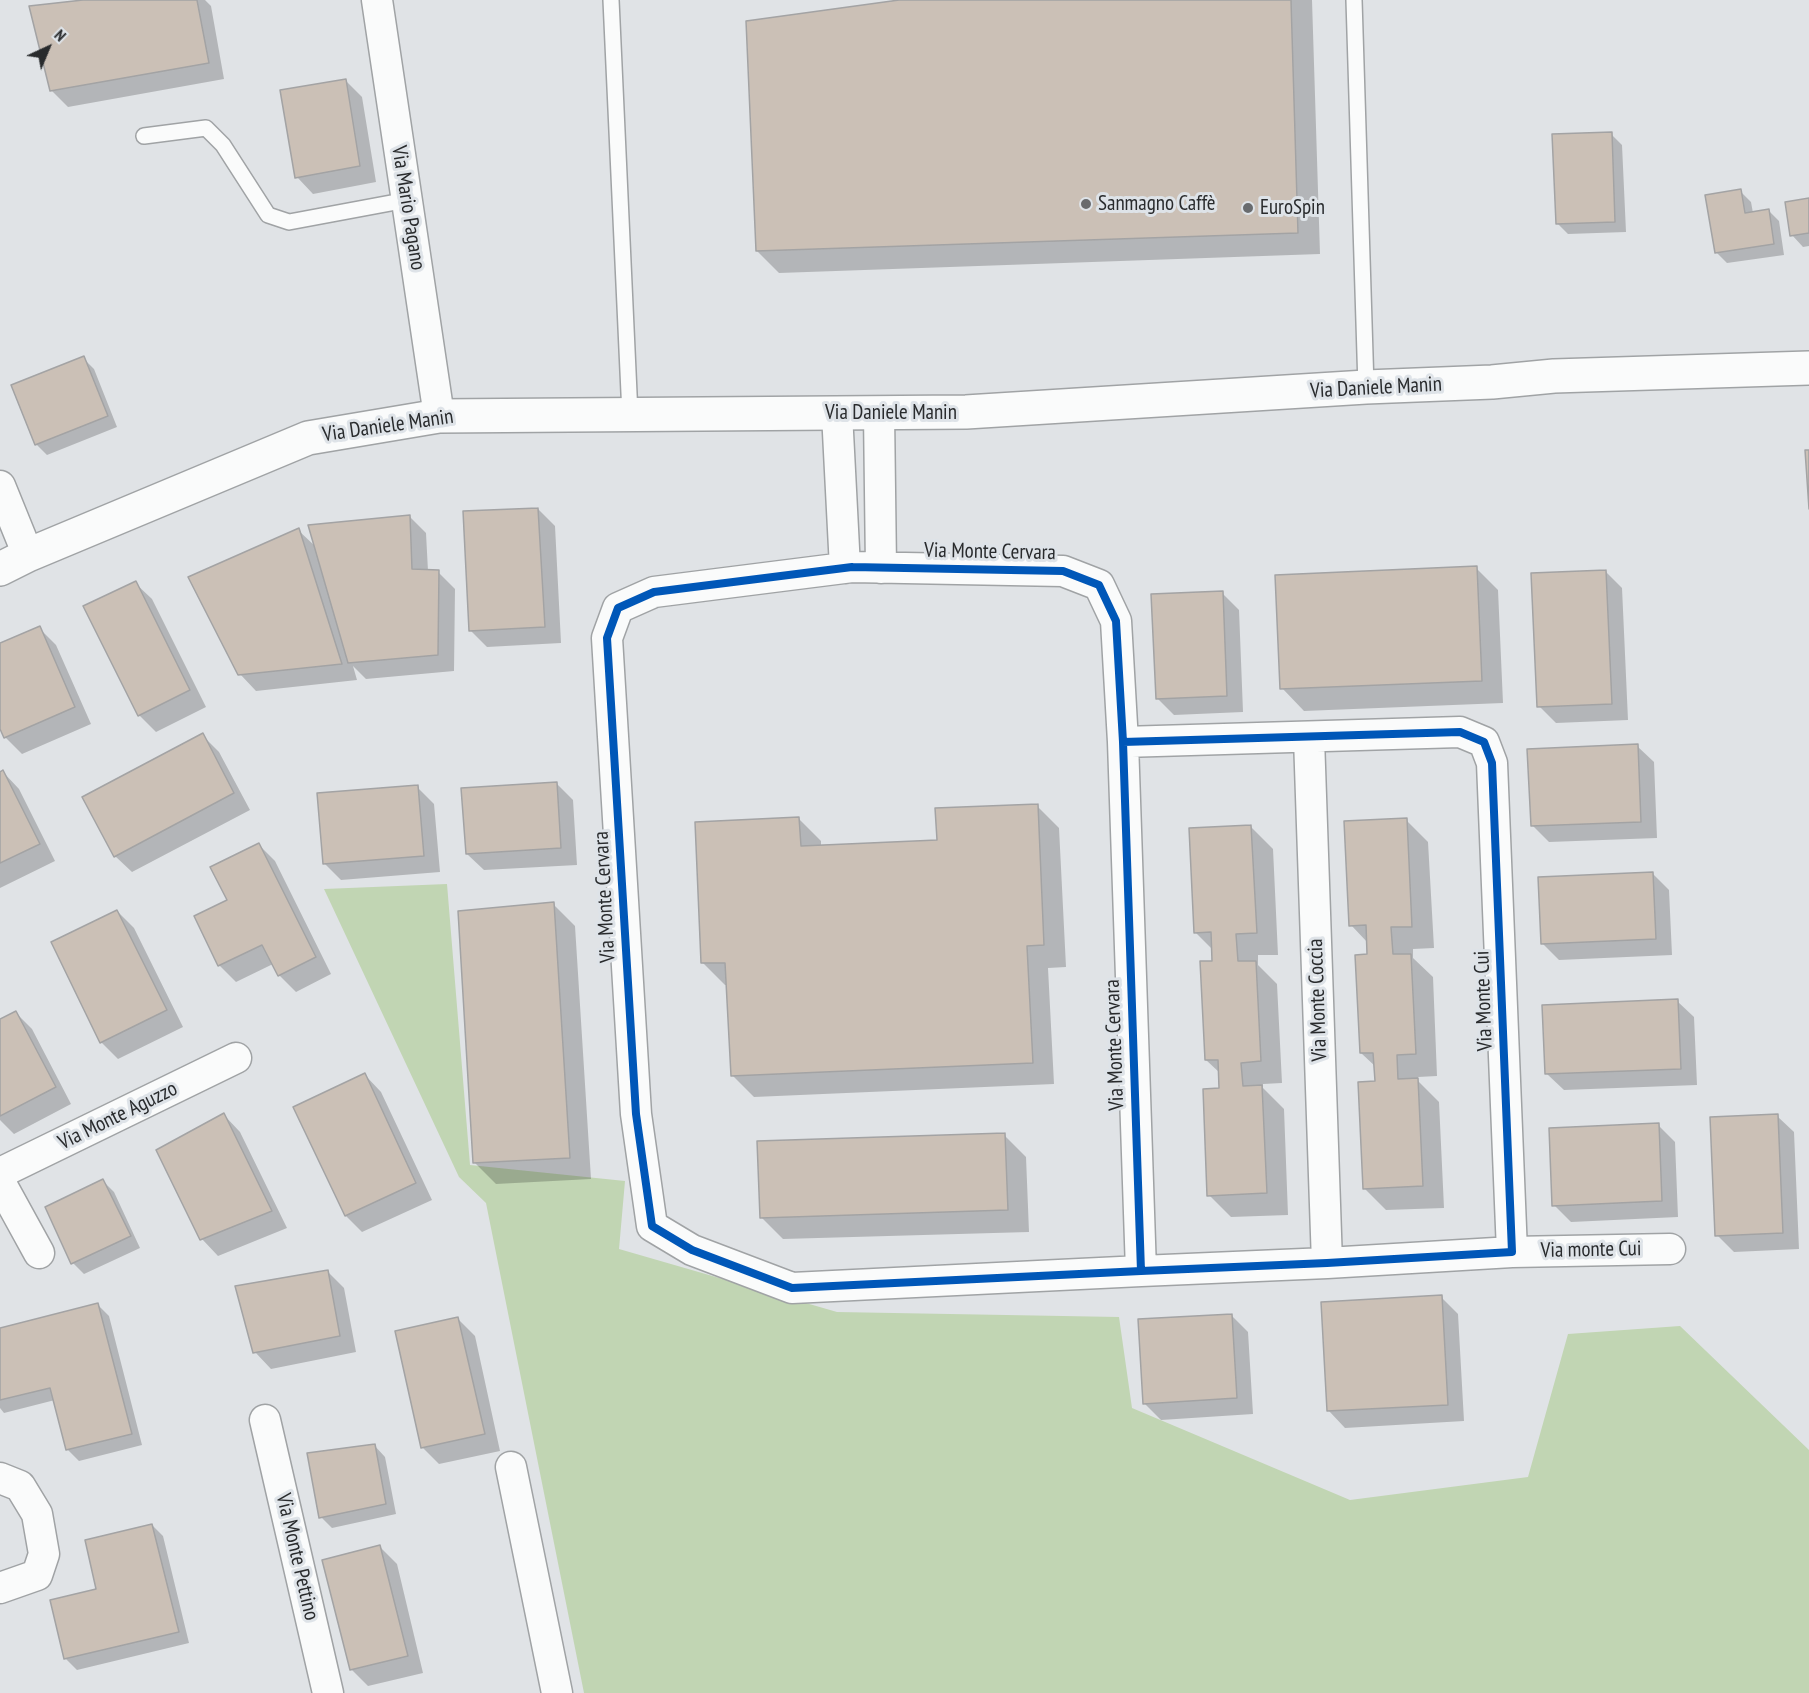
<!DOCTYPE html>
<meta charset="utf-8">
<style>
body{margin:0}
#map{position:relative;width:1809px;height:1693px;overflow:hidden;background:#e0e3e6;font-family:"PT Sans Narrow",sans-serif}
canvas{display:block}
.north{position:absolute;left:18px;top:18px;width:60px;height:60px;-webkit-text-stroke:4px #dee3e8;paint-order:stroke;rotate:44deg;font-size:16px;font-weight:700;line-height:24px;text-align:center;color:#292b2d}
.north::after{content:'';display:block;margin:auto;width:21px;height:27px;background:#292b2d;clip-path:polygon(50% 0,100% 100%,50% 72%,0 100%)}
</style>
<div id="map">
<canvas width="1809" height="1693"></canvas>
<div class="north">N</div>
</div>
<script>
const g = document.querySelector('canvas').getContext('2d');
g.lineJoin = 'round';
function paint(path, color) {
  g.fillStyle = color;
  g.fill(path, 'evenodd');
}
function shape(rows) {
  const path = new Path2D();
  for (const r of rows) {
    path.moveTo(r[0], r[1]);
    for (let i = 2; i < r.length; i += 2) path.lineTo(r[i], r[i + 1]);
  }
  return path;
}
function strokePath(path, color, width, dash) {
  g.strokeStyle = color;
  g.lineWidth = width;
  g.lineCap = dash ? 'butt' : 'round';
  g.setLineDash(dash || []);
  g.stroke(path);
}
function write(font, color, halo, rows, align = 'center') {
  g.font = font + ' "PT Sans Narrow",sans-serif';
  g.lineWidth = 6;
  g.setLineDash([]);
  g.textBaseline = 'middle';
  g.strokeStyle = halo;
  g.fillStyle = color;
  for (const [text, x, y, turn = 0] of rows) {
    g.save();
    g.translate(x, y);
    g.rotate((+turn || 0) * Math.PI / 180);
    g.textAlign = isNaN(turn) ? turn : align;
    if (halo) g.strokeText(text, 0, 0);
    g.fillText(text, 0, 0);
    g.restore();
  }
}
paint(shape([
 [447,884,470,1165,625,1181,619,1249,837,1312,1119,1317,1132,1408,1350,1500,1528,1477,1568,1334,1680,1326,1809,1450,1809,1693,584,1693,486,1203,459,1177,324,889]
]), '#c1d5b3');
paint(shape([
 [97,0,205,0,211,6,224,79,68,107,51,90],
 [910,0,1312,0,1320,254,779,273,757,251],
 [345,80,362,97,376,182,313,194,297,177],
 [1611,134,1622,145,1626,232,1568,234,1557,223],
 [1740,191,1751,202,1753,213,1768,210,1779,221,1784,255,1727,263,1716,252],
 [1809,199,1809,246,1803,247,1792,235],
 [83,358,94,369,117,427,47,455,36,444],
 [538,509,555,526,561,643,487,647,470,630],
 [409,516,426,533,428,571,438,572,455,589,454,671,366,679,353,666,357,680,256,691,240,674,298,530,316,547],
 [1476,568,1498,590,1503,703,1304,711,1282,688],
 [1606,572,1622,588,1628,720,1556,723,1539,706],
 [135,583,152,599,206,707,156,732,139,715],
 [1222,593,1239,610,1243,712,1174,715,1157,698],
 [39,628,56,645,91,724,22,754,5,737,0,725,0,645],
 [202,735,219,752,250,810,132,872,115,856],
 [1637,746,1654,762,1657,838,1549,842,1532,825],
 [3,772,19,789,55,861,0,888,0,773],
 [556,783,573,800,577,865,484,870,467,854],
 [417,787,434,804,440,872,341,880,324,863],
 [1037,806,1059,828,1066,967,1048,968,1054,1084,754,1097,732,1075,728,985,725,985,703,963,799,819,821,841,821,847,938,842],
 [1406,820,1428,842,1434,948,1413,949,1413,958,1433,977,1437,1076,1418,1077,1418,1081,1439,1102,1444,1208,1386,1210,1364,1188,1376,1083,1376,1067,1361,1053,1368,943,1351,925],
 [1251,827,1273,849,1278,955,1258,955,1258,965,1277,984,1282,1083,1263,1084,1263,1088,1284,1109,1288,1215,1231,1217,1209,1195,1221,1090,1220,1073,1206,1060,1213,950,1195,932],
 [259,845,275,861,331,974,296,992,279,975,273,964,236,982,219,965,196,917,229,901],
 [1652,873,1669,890,1672,955,1559,960,1542,943],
 [553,904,575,926,591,1179,496,1184,474,1162],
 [117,911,134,928,183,1027,118,1059,101,1042,53,943],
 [1677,1001,1694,1017,1697,1085,1564,1090,1547,1074],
 [15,1012,32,1029,71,1104,14,1134,0,1120,0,1021],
 [365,1075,381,1092,432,1200,362,1232,346,1216,295,1108],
 [224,1115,240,1132,287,1228,218,1256,202,1239],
 [1777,1116,1794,1132,1799,1249,1734,1252,1717,1235],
 [1658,1125,1675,1142,1678,1217,1571,1222,1554,1205],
 [1004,1135,1026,1157,1029,1232,783,1239,761,1217],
 [103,1181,114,1192,140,1248,84,1274,73,1263,47,1208],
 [327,1271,344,1288,356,1352,271,1369,255,1352],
 [1441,1297,1458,1314,1464,1421,1345,1428,1329,1411],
 [98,1305,109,1316,142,1445,79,1461,68,1450,55,1400,4,1413,0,1408,0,1330],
 [1231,1315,1248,1332,1253,1414,1161,1420,1144,1403],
 [458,1319,475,1336,500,1451,439,1464,423,1448],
 [374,1445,385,1457,396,1514,332,1528,321,1517],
 [152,1525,163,1536,189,1643,77,1670,66,1659,52,1601,98,1590],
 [380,1547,397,1564,423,1673,368,1686,351,1669]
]), '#0003');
const building = shape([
 [83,0,197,0,209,63,50,91,29,6,83,0],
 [899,0,1291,0,1298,233,756,251,746,21,899,0],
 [346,79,360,166,295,178,280,90,346,79],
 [1612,132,1615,222,1556,224,1552,134,1612,132],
 [1741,189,1745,213,1769,209,1774,244,1715,253,1705,195,1741,189],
 [1809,198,1809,233,1790,236,1785,202,1809,198],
 [84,356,108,416,35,445,11,385,84,356],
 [1805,450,1809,450,1809,509,1805,450],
 [538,508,545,627,469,631,463,511,538,508],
 [410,515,412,569,439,570,438,655,348,663,308,525,410,515],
 [299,528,342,664,238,675,188,577,299,528],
 [1477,566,1482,681,1280,689,1275,575,1477,566],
 [1606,570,1612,704,1537,707,1531,573,1606,570],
 [136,581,190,690,138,716,83,606,136,581],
 [1223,591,1227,696,1156,699,1151,594,1223,591],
 [40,626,75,707,4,738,0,729,0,643,40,626],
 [203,733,234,793,114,857,82,797,203,733],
 [1638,744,1641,822,1531,826,1527,749,1638,744],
 [3,770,40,844,0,863,0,772,3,770],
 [557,782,561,848,466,854,461,788,557,782],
 [418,785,424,856,323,864,317,793,418,785],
 [1038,804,1044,945,1027,946,1033,1063,731,1076,725,963,701,963,695,822,799,817,801,846,937,840,935,808,1038,804],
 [1407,818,1412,927,1391,927,1393,954,1411,954,1416,1054,1397,1055,1398,1079,1418,1078,1423,1186,1363,1189,1358,1082,1375,1081,1373,1053,1360,1053,1355,955,1367,954,1366,925,1349,926,1344,821,1407,818],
 [1251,825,1257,933,1236,934,1238,961,1256,961,1261,1061,1241,1063,1243,1086,1262,1085,1267,1193,1207,1196,1203,1089,1219,1088,1218,1060,1205,1060,1200,961,1212,961,1211,932,1194,933,1189,828,1251,825],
 [259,843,316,957,278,976,262,945,218,966,194,916,227,900,210,867,259,843],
 [1653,872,1656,939,1541,944,1538,877,1653,872],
 [554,902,570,1158,473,1163,458,911,554,902],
 [117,910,167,1010,100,1043,51,942,117,910],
 [1678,999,1681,1069,1545,1074,1542,1005,1678,999],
 [16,1011,56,1087,0,1116,0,1019,16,1011],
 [365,1073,416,1183,345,1216,293,1107,365,1073],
 [224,1113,272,1211,200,1240,156,1150,224,1113],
 [1778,1114,1783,1233,1715,1236,1710,1117,1778,1114],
 [1659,1123,1662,1201,1552,1206,1549,1128,1659,1123],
 [1005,1133,1008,1210,760,1218,757,1141,1005,1133],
 [103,1179,131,1236,71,1264,45,1207,103,1179],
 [328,1270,340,1336,253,1353,235,1286,328,1270],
 [1442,1295,1448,1405,1327,1411,1321,1302,1442,1295],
 [98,1303,132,1434,66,1450,50,1388,0,1400,0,1328,98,1303],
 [1232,1314,1237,1398,1143,1404,1138,1319,1232,1314],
 [458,1317,485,1434,421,1448,395,1331,458,1317],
 [375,1444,386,1504,319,1518,307,1453,375,1444],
 [152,1524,179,1632,64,1659,50,1600,96,1589,85,1540,152,1524],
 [380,1545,408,1656,350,1670,322,1560,380,1545]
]);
paint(building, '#cbc0b6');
strokePath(building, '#a3a3a4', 1.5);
const lane = shape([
 [611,0,630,415],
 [1354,0,1366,387],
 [144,136,206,128,223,145,268,215,289,222,407,200]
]);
const street = shape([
 [377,0,439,416],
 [837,413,845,568],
 [879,413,881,568],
 [0,486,28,555],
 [852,567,1063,571,1099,585,1116,621,1123,742,1141,1271,792,1288,692,1250,652,1226,636,1114,607,638,618,608,654,592,852,567],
 [1309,738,1327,1263],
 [1123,742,1460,732,1484,742,1492,763,1512,1252,1327,1263,1141,1271],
 [0,1173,236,1058],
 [0,1182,39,1253],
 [1512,1252,1670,1249],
 [265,1420,328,1693],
 [511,1467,557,1693],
 [0,1478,20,1486,37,1514,44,1554,37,1575,0,1588]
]);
const secondary = shape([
 [0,569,28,555,308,438,439,416,966,412,1366,387,1492,382,1554,376,1809,368]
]);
strokePath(lane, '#a0a3a5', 18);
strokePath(street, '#a0a3a5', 33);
strokePath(secondary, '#a0a3a5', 36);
strokePath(lane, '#fafbfb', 15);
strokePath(street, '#fafbfb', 30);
strokePath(secondary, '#fafbfb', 33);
strokePath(shape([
 [852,567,1063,571,1099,585,1116,621,1123,742,1141,1271,792,1288,692,1250,652,1226,636,1114,607,638,618,608,654,592,852,567],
 [1123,742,1460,732,1484,742,1492,763,1512,1252,1327,1263,1141,1271]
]), '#0057b8', 8);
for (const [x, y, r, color] of [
 [1086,204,6,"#696b6e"],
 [1248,208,6,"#696b6e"]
]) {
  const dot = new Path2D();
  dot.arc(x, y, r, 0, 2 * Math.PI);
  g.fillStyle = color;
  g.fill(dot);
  strokePath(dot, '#dee3e8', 2);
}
write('21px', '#292b2d', '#dee3e8', [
 ["Sanmagno Caffè",1098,204],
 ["EuroSpin",1260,208]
], 'left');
write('21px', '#292b2d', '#dee3e8', [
 ["Via Mario Pagano",408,208,81],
 ["Via Daniele Manin",1376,388,-3],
 ["Via Daniele Manin",891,413],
 ["Via Daniele Manin",388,426,-8],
 ["Via Monte Cervara",990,552,1],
 ["Via Monte Cervara",605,897,-93],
 ["Via Monte Coccia",1318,1000,-92],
 ["Via Monte Cui",1484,1001,-92],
 ["Via Monte Cervara",1115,1045,-92],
 ["Via Monte Aguzzo",118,1116,-26],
 ["Via monte Cui",1591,1250,-1],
 ["Via Monte Pettino",297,1557,77]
]);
</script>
